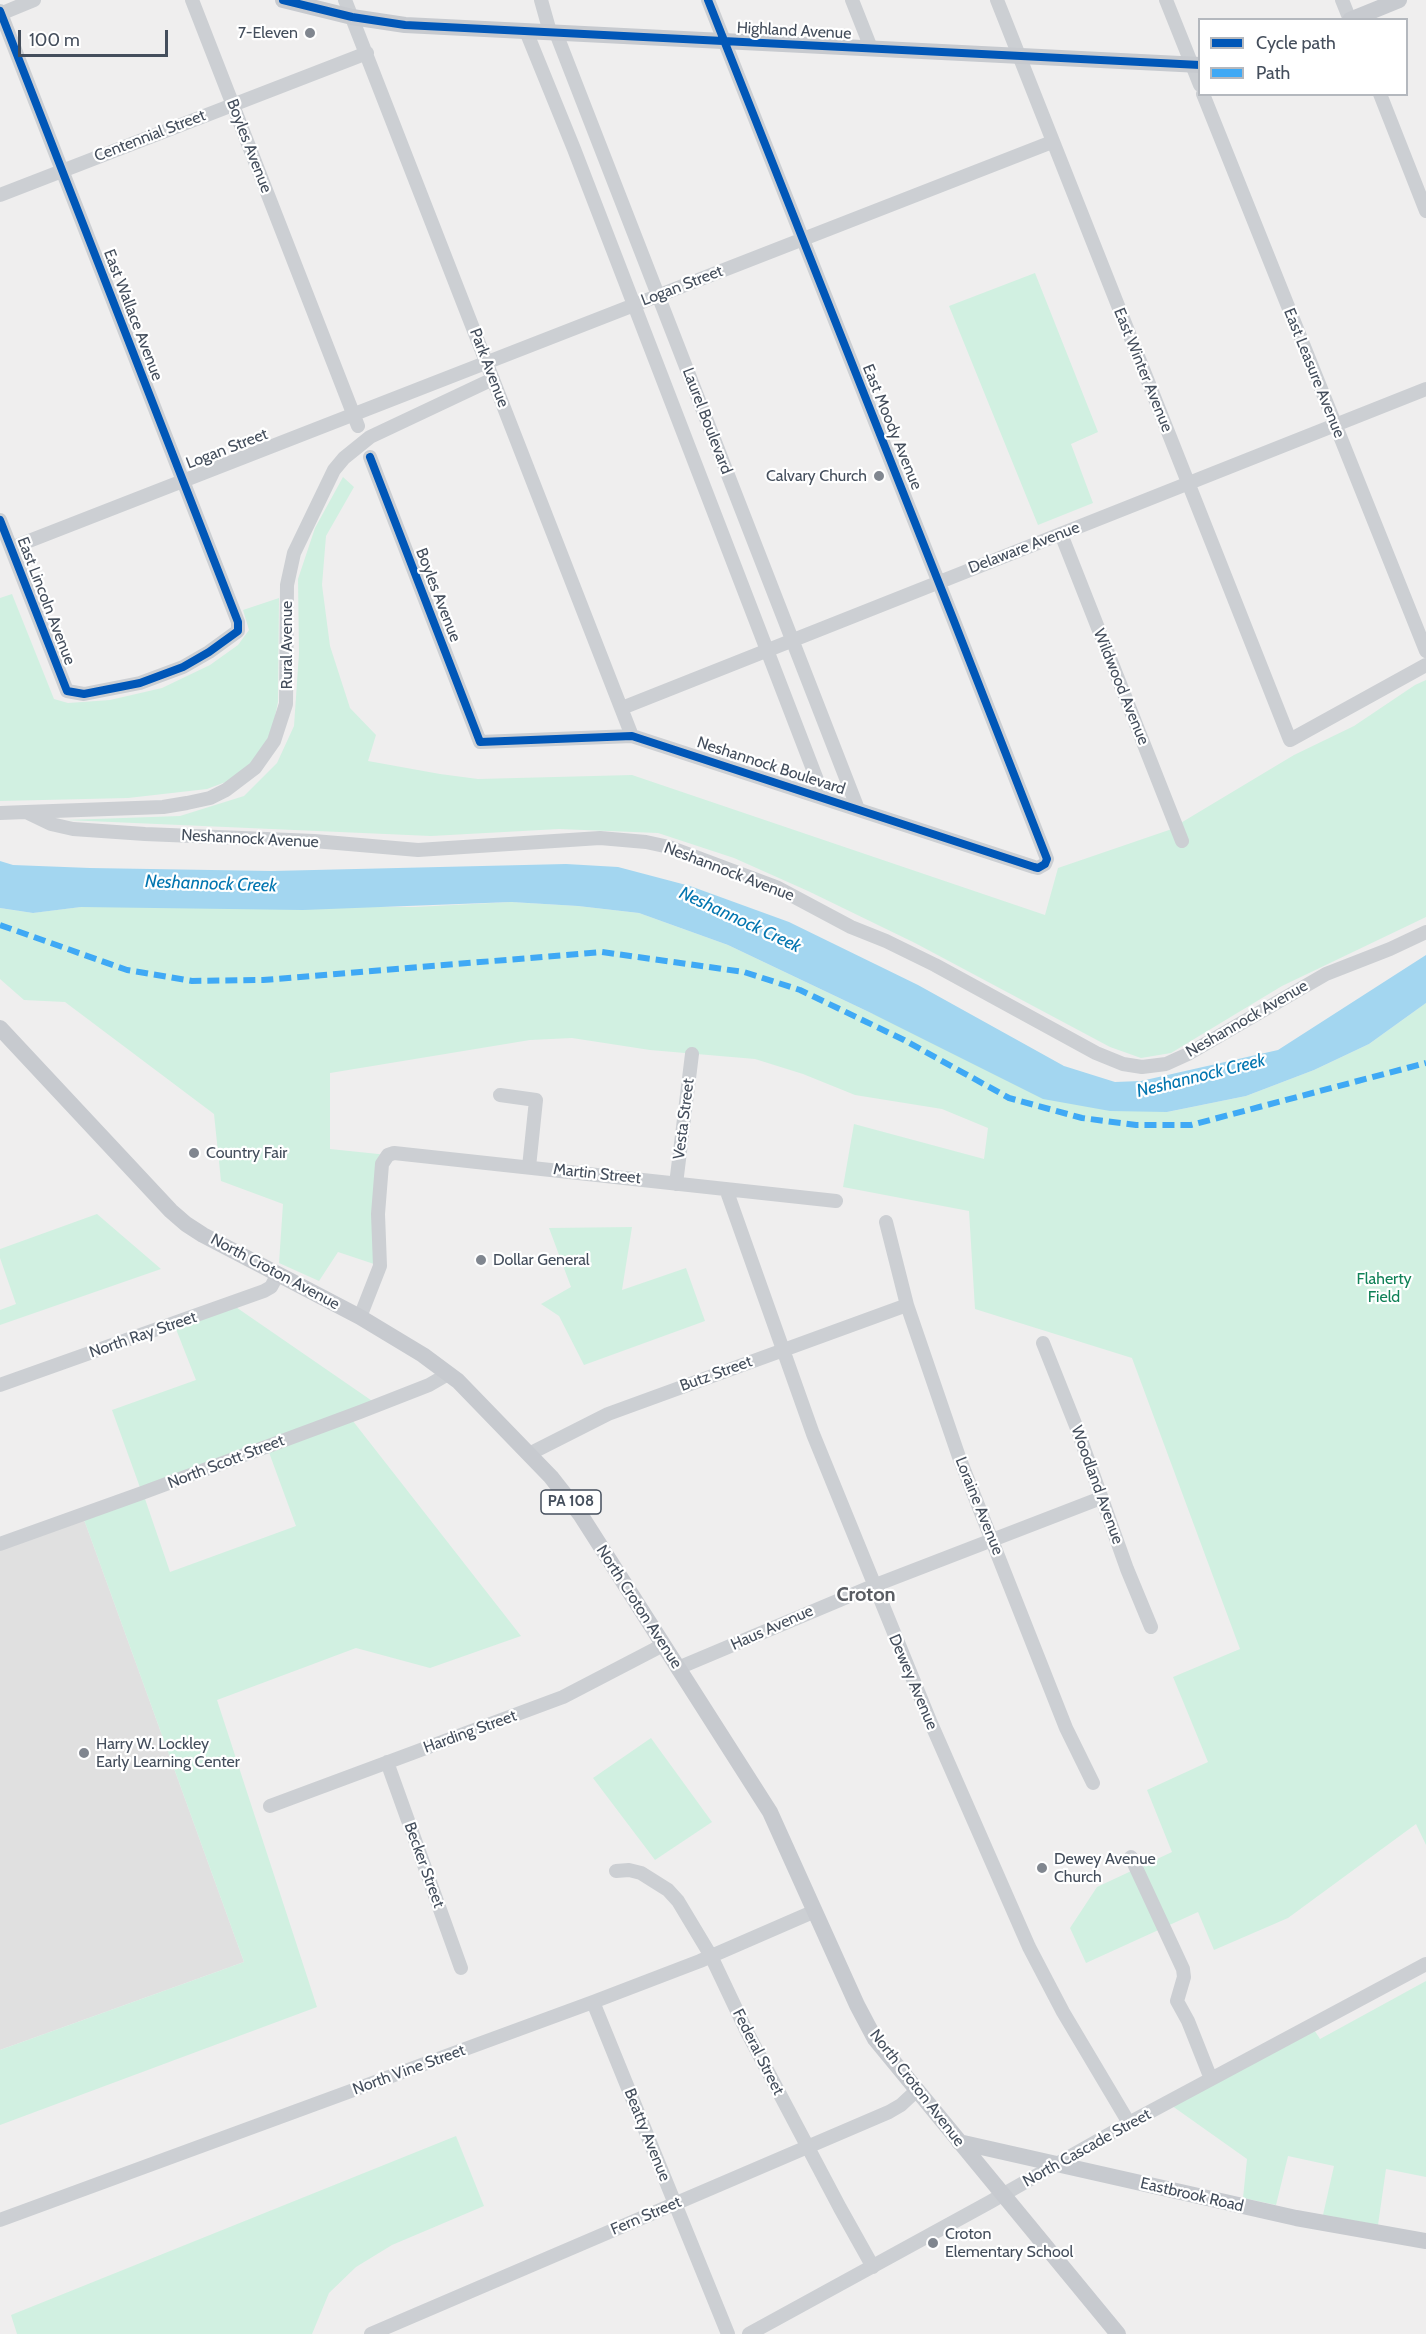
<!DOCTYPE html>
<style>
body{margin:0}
#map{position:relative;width:1426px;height:2334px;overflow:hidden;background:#efeeee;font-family:Cabin,sans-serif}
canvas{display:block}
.legend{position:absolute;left:1198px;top:18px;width:210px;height:78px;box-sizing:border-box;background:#fff;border:2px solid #b4b8be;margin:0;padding:8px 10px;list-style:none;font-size:18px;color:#444e5c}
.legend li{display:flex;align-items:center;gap:12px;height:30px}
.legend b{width:30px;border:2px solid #b4b8be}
.scale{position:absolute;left:18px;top:30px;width:150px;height:27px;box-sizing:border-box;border:3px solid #444e5c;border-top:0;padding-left:8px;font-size:18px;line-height:21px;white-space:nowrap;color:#444e5c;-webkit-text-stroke:4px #fff;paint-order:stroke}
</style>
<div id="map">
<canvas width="1426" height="2334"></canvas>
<ul class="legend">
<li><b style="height:8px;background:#0057b8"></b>Cycle path</li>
<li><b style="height:8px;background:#3fa9f5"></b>Path</li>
</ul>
<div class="scale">100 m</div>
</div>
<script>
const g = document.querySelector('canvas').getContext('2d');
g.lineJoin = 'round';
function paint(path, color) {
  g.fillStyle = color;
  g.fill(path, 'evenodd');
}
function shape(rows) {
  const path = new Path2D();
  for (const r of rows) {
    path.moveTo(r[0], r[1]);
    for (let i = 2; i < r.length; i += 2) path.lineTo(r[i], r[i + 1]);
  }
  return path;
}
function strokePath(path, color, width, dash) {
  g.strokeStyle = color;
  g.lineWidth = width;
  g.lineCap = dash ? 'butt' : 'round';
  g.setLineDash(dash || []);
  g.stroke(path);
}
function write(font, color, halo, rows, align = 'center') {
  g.font = font + ' Cabin,sans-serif';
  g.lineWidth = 4.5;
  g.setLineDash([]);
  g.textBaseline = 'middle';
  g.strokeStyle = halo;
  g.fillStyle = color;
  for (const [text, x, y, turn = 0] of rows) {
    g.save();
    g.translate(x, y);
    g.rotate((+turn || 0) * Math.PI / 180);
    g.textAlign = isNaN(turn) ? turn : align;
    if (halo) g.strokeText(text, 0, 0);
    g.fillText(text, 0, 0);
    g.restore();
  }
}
paint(shape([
 [82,1514,244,1962,0,2050,0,1544]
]), '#e0e0e0');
paint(shape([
 [1035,273,1098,432,1071,444,1093,503,1038,525,949,306],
 [343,477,354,487,326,536,322,585,330,646,350,708,376,735,368,761,440,774,478,779,632,775,1045,915,1058,868,1169,830,1294,755,1354,726,1415,685,1426,680,1426,917,1282,986,1171,1053,1141,1058,1110,1047,915,943,808,891,734,858,658,833,559,829,431,836,66,820,180,816,244,796,277,763,294,726,299,653,298,579,315,528],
 [12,594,54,699,68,703,110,700,162,688,210,665,238,645,249,630,243,610,279,598,278,702,272,731,255,760,231,780,207,789,128,798,0,801,0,598],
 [511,902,578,906,639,913,728,945,871,1013,1167,1112,1246,1096,1314,1070,1369,1044,1426,1003,1426,1845,1416,1824,1288,1918,1214,1950,1198,1912,1086,1963,1070,1928,1097,1887,1172,1852,1147,1790,1208,1762,1173,1677,1240,1649,1132,1358,975,1309,969,1211,843,1187,854,1124,984,1159,988,1128,942,1109,855,1095,803,1074,755,1059,650,1050,572,1038,530,1040,330,1073,330,1149,388,1155,380,1266,338,1252,319,1281,279,1263,283,1204,221,1181,214,1114,65,1002,24,1000,0,979,0,908,33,913,81,907,415,907],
 [97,1214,161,1269,0,1325,0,1310,16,1304,0,1258,0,1249],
 [632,1227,622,1290,686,1268,705,1321,584,1365,559,1316,541,1304,571,1287,549,1228],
 [230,1303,378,1405,349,1416,521,1636,430,1668,356,1648,217,1700,317,2007,0,2125,0,2050,244,1962,82,1514,142,1493,112,1410,196,1380,174,1324],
 [267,1447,296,1526,170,1572,143,1493],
 [651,1738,712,1822,655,1860,593,1778],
 [1426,1981,1426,2177,1386,2169,1378,2225,1323,2215,1334,2166,1288,2156,1276,2205,1243,2198,1247,2159,1168,2103,1311,2025,1320,2039],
 [456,2136,484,2206,392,2245,356,2267,329,2293,312,2334,17,2334,11,2315]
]), '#d1f0e1');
paint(shape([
 [0,861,13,865,90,868,272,871,566,864,618,867,690,886,789,922,918,985,1064,1066,1115,1082,1141,1081,1278,1050,1426,955,1426,1003,1369,1044,1314,1070,1246,1096,1167,1112,1110,1111,1043,1099,871,1013,728,945,639,913,578,906,511,902,303,910,81,907,33,913,0,908]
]), '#a3d6f0');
strokePath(shape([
 [192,0,358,426],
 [345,0,632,736],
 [541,0,550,32],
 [852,0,871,48],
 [997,0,1290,740,1426,665],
 [1166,0,1200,85],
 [1342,0,1350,20],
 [0,11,238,622,238,631,209,652,183,667,140,683,84,694,67,691,0,520],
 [0,14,34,0],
 [526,31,574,149,824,798],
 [556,33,858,809],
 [1203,94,1426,651],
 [1380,94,1426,211],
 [0,195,367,53],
 [370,457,480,742,632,736,1034,867,1038,868,1045,864,1047,859,952,616,708,0],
 [1061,534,1182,841],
 [11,548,1052,142],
 [622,708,1426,389],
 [26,812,163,807,187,803,210,798,226,790,255,768,274,741,286,704,287,585,294,553,334,470,344,458,370,437,493,379],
 [0,813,26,812,51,824,73,829,145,834,314,841,418,850,600,838,646,842,669,847,776,887,851,927,886,941,935,965,1096,1053,1123,1064,1142,1067,1166,1064,1188,1054,1326,974,1390,949,1426,932],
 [500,1095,536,1100,529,1167],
 [676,1184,692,1054],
 [726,1189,813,1434,930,1721,1029,1947,1063,2012,1129,2123],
 [886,1222,907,1305,959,1457,1066,1728,1093,1783],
 [360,1317,380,1266,378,1214,382,1164,388,1155,394,1153,836,1201],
 [1043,1343,1076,1426,1127,1569,1151,1627],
 [0,1385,264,1291,271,1287,278,1274],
 [529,1454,608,1414,907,1305],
 [0,1544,142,1493,360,1412,429,1385,448,1374],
 [678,1668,873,1586,1101,1498],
 [387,1762,461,1968],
 [270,1806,563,1697,663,1645],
 [1131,1857,1183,1969,1184,1977,1177,2001,1188,2021,1211,2079],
 [616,1871,629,1870,641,1873,668,1890,678,1901,711,1956,747,2032,840,2208,873,2267],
 [593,2002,728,2334],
 [0,2220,593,2002,700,1961,815,1911],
 [371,2334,889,2112,901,2105,916,2091],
 [749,2334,990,2202,1129,2123,1426,1964]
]), '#cccfd3', 14);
strokePath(shape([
 [283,0,352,17,405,25,1200,65],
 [1350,20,1399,0],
 [0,1028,171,1211,186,1224,203,1235,360,1317,423,1355,458,1381,551,1477,580,1514,770,1812,857,2005,875,2039,1118,2334],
 [959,2142,1296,2218,1426,2241]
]), '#c7cacf', 16);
strokePath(shape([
 [0,925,127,970,192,981,263,980,602,952,744,972,800,990,904,1040,1009,1098,1082,1118,1136,1125,1191,1125,1426,1063]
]), '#3fa9f5', 6, [12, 6]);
strokePath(shape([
 [283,0,352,17,405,25,1200,65],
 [0,11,238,622,238,631,209,652,183,667,140,683,84,694,67,691,0,520],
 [370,457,480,742,632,736,1034,867,1038,868,1045,864,1047,859,952,616,708,0]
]), '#0057b8', 8);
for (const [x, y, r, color] of [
 [310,33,6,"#80868f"],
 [879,476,6,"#80868f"],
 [194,1153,6,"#80868f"],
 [481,1260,6,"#80868f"],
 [84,1753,6,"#80868f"],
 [1042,1868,6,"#80868f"],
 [933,2243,6,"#80868f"]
]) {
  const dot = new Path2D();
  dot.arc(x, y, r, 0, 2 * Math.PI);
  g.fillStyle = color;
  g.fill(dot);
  strokePath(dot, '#fff', 2);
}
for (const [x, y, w] of [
 [571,1502,60]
]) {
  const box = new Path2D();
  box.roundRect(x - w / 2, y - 12, w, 24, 4.5);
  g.fillStyle = '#fff';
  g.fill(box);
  strokePath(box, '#444e5c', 1.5);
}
write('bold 15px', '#444e5c', null, [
 ["PA 108",571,1502]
]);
write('16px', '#444e5c', '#fff', [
 ["Highland Avenue",794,31,3],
 ["Centennial Street",150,136,-21],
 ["Boyles Avenue",249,146,69],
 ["Logan Street",682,286,-21],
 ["East Wallace Avenue",133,315,69],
 ["Park Avenue",489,368,69],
 ["East Winter Avenue",1143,370,68],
 ["East Leasure Avenue",1314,373,68],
 ["Laurel Boulevard",707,421,69],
 ["East Moody Avenue",892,427,68],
 ["Logan Street",227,449,-21],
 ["Delaware Avenue",1024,548,-21],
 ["Boyles Avenue",438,595,69],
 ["East Lincoln Avenue",46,601,69],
 ["Rural Avenue",287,645,-90],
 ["Wildwood Avenue",1121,687,68],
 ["Neshannock Boulevard",771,766,18],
 ["Neshannock Avenue",250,839,3],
 ["Neshannock Avenue",729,872,21],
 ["Neshannock Avenue",1247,1019,-30],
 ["Vesta Street",684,1119,-83],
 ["Martin Street",597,1174,6],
 ["North Croton Avenue",275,1272,28],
 ["North Ray Street",143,1335,-19],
 ["Butz Street",716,1374,-20],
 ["North Scott Street",226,1462,-21],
 ["Woodland Avenue",1097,1485,70],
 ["Loraine Avenue",979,1506,68],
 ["North Croton Avenue",639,1607,57],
 ["Haus Avenue",772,1628,-24],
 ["Dewey Avenue",913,1682,67],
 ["Harding Street",470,1732,-20],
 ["Becker Street",424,1865,70],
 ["Federal Street",758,2052,63],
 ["North Vine Street",409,2070,-20],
 ["North Croton Avenue",917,2088,52],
 ["Beatty Avenue",647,2135,68],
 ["North Cascade Street",1087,2148,-29],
 ["Eastbrook Road",1192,2195,13],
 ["Fern Street",646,2216,-23]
]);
write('16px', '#444e5c', '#fff', [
 ["7-Eleven",298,33,"right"],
 ["Calvary Church",867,476,"right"],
 ["Country Fair",206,1153],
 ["Dollar General",493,1260],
 ["Harry W. Lockley",96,1744],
 ["Early Learning Center",96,1762],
 ["Dewey Avenue",1054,1859],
 ["Church",1054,1877],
 ["Croton",945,2234],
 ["Elementary School",945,2252]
], 'left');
write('16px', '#118258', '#fff', [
 ["Flaherty",1384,1279],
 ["Field",1384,1297]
]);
write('italic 18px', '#0376b0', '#fff', [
 ["Neshannock Creek",211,884,2],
 ["Neshannock Creek",740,920,25],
 ["Neshannock Creek",1201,1076,-14]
]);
write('bold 20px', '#5a5d63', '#fff', [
 ["Croton",866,1595]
]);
</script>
